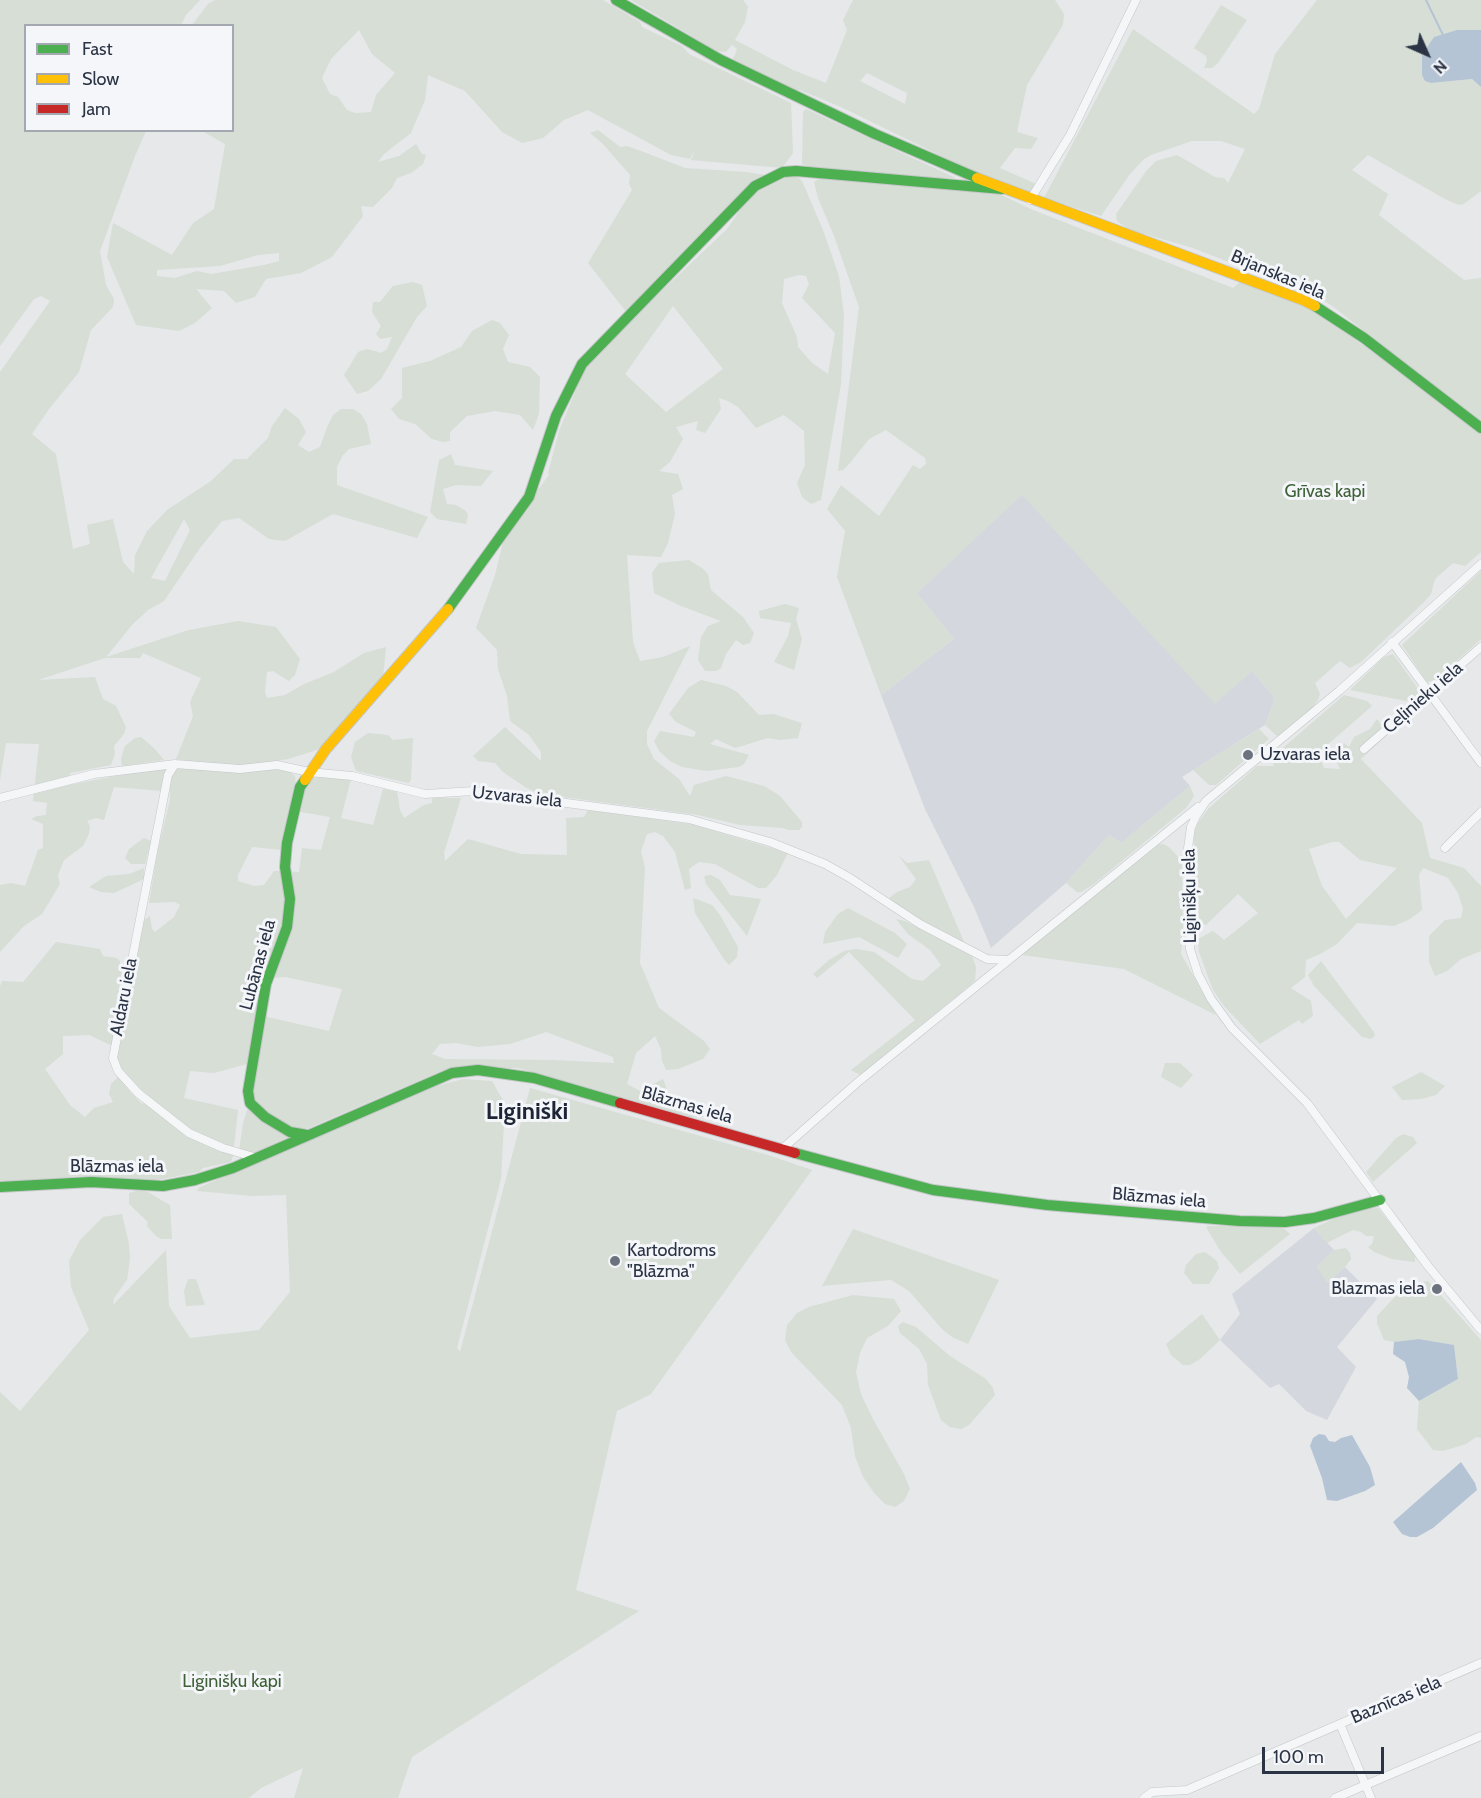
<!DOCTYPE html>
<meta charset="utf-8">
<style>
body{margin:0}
#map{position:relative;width:1481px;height:1798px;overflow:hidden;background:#e6e8ea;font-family:Cabin,sans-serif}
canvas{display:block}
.legend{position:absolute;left:24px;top:24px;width:210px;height:108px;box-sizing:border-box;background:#f4f6f9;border:2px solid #a4a8b1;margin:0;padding:8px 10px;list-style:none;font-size:18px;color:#2b3445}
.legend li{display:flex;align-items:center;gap:12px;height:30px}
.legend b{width:30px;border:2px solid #a4a8b1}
.north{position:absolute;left:1397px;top:24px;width:60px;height:60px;-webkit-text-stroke:4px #f4f6f9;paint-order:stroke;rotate:135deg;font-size:16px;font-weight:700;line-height:24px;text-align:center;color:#2b3445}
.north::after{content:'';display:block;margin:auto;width:21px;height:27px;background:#2b3445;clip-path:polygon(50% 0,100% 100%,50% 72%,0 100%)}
.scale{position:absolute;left:1262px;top:1747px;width:122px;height:27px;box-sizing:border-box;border:3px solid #2b3445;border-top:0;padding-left:8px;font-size:18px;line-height:21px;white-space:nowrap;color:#2b3445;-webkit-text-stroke:4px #f4f6f9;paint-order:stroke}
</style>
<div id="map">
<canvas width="1481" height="1798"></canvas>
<ul class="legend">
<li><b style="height:8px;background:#4caf50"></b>Fast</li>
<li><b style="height:8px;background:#ffc107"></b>Slow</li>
<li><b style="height:8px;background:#c62828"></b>Jam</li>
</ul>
<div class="north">N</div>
<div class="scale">100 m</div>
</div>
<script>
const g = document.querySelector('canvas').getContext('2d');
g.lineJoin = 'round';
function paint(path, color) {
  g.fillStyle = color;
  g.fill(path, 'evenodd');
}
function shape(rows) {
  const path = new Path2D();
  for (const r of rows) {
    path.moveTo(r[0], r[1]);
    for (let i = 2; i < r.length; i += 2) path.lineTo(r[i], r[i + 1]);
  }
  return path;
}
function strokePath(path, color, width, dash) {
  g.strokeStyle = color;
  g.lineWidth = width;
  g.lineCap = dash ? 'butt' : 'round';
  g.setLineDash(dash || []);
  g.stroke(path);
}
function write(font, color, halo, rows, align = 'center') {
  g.font = font + ' Cabin,sans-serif';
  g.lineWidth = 6;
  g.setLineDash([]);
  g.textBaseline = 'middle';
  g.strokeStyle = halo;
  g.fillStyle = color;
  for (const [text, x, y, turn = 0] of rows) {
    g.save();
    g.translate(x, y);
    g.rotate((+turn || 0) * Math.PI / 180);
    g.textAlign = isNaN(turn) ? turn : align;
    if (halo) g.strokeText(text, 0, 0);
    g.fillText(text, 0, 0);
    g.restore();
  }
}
paint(shape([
 [1022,494,1215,703,1252,671,1275,698,1265,725,1182,777,1190,786,1121,843,1109,835,1066,883,991,948,974,907,925,809,881,695,954,639,917,593],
 [1314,1228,1334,1250,1317,1267,1328,1282,1345,1267,1377,1299,1337,1347,1356,1367,1327,1420,1306,1411,1279,1384,1270,1388,1220,1340,1240,1314,1232,1294]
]), '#d4d7dd');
paint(shape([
 [0,0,200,0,186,15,181,25,26,26,26,130,146,131,135,156,100,251,106,285,114,299,113,307,91,330,79,372,49,409,32,434,56,454,73,549,90,544,87,525,113,519,123,562,134,574,135,555,147,531,167,510,211,481,234,459,247,459,268,438,272,426,285,408,299,419,306,432,298,445,309,452,320,447,327,427,333,415,341,409,353,409,361,414,367,424,371,444,349,449,343,455,337,467,337,485,428,517,417,538,333,514,285,541,269,539,239,518,222,521,200,548,164,601,148,610,132,625,106,657,189,630,238,621,276,627,300,659,295,675,289,681,273,671,267,672,265,692,267,698,285,695,304,684,334,672,364,653,386,647,383,678,324,746,317,750,288,759,242,767,211,765,176,759,193,716,190,702,201,678,143,653,140,658,105,658,38,680,95,677,103,699,116,706,126,727,124,734,114,746,115,754,111,765,70,773,68,785,170,766,162,791,114,787,104,820,96,818,87,821,90,826,89,834,83,846,64,860,58,875,60,884,42,914,24,926,0,952,0,885,11,883,25,886,38,850,43,848,43,824,31,819,37,816,46,815,47,803,33,801,39,744,6,743,0,780,0,372,50,301,41,296,34,299,0,346],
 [184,519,190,530,165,581,151,578],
 [215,0,603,0,640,22,642,27,682,46,689,54,791,103,793,153,782,168,691,160,695,149,690,159,671,155,588,110,564,120,543,138,522,143,502,132,465,91,428,75,425,100,411,133,384,154,378,162,399,156,416,144,422,154,426,155,423,164,411,173,397,178,392,188,373,207,361,206,363,216,332,257,301,273,266,279,255,297,239,302,236,303,224,291,196,289,212,308,195,323,179,331,136,325,107,257,113,223,172,255,193,223,214,209,225,144,202,131,232,130,232,26,192,25,208,4],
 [359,30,372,54,395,73,376,95,371,112,355,113,347,110,338,97,330,94,322,78,331,59],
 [279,253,279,261,264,265,211,274,197,271,175,278,157,276,157,270,220,266,258,255],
 [631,0,743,0,748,7,745,22,735,40,793,70,826,83,847,30,843,20,853,0,1055,0,1064,14,1063,25,1027,85,1017,132,1038,138,1031,149,1015,148,1000,168,1036,184,1031,192,1026,192,996,179,978,174,841,107,800,90,795,91,733,59,737,49,732,45,726,52,717,51],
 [867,73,907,93,905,104,860,81],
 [1317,0,1481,0,1481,30,1457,30,1431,83,1472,79,1481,87,1481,191,1465,203,1461,205,1456,204,1445,199,1368,155,1352,170,1388,194,1379,215,1464,280,1481,278,1481,423,1335,308,1320,298,1193,248,1130,230,1117,221,1116,214,1147,170,1156,161,1177,155,1215,177,1224,178,1228,183,1245,149,1221,141,1192,141,1151,155,1144,159,1130,174,1101,216,1044,198,1133,29,1254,114,1259,109,1275,54],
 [1221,5,1247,20,1218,63,1212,68,1204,68,1207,61,1206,56,1194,48],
 [806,109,956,178,915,178,809,167,802,164,803,112],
 [598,130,620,147,627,146,641,151,685,168,746,172,766,175,627,313,588,263,632,190,629,184,630,175,602,143,590,133],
 [797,176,802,181,823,230,839,276,844,315,841,384,821,500,811,504,802,497,797,483,805,465,804,431,784,415,756,428,738,407,728,401,719,398,721,409,705,433,696,430,698,421,676,427,683,439,670,462,659,471,678,474,683,489,672,495,675,514,668,543,661,557,627,555,633,642,640,661,663,657,690,646,647,731,647,744,654,759,679,779,690,796,694,785,726,776,764,786,780,796,802,822,802,827,799,830,788,830,783,828,740,825,698,815,540,794,525,787,503,772,495,763,478,761,473,756,505,727,541,761,541,752,529,735,510,721,507,696,498,669,497,650,476,628,495,575,505,534,549,475,548,473,559,431,588,361,727,229,751,194,775,179],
 [799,275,806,276,809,284,802,298,835,333,828,374,812,363,798,347,797,337,782,303,784,279],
 [673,306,723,369,666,412,625,374],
 [823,176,993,191,1033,210,1233,288,1240,282,1286,297,1315,311,1401,372,1481,434,1481,552,1465,566,1453,563,1435,579,1431,594,1424,602,1361,662,1350,668,1340,661,1315,683,1320,694,1318,700,1310,711,1281,736,1276,735,1265,725,1275,698,1252,671,1215,704,1022,495,917,593,954,639,881,695,837,577,845,531,827,509,841,485,879,516,913,465,920,469,926,464,925,458,886,430,869,439,850,463,843,470,838,471,859,307,834,236,818,198,814,182],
 [413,282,422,285,427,306,417,317,381,379,368,391,357,394,344,375,358,352,367,349,381,353,387,349,392,337,380,339,376,334,381,326,372,312,373,302,380,302,393,286],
 [492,320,500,323,509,335,503,349,508,362,530,367,540,377,539,414,533,430,520,415,495,411,467,416,450,432,450,441,443,442,432,439,415,424,399,419,391,409,402,398,402,368,430,361,461,347,472,331],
 [451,454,455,465,493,471,481,486,456,485,443,489,447,504,456,505,466,511,468,515,466,524,437,519,430,512,439,460],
 [689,560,702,568,708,574,711,590,743,617,754,633,750,643,743,645,736,640,726,654,721,668,716,671,705,671,698,660,701,637,708,626,721,621,681,606,654,593,652,573,659,563],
 [1481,571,1481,639,1436,680,1427,682,1402,645],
 [785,604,799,608,796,619,802,639,794,670,774,662,788,636,791,623,760,618,759,611],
 [1393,654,1419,690,1416,698,1406,701,1350,690,1384,657],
 [701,680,726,686,737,692,759,715,773,714,802,723,798,738,779,740,768,738,735,748,716,739,710,744,749,755,744,764,739,767,707,771,682,767,670,761,659,751,654,741,660,731,694,737,696,732,676,722,669,714,688,688],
 [1344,695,1367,701,1372,706,1318,753,1324,768,1340,769,1335,758,1344,743,1349,747,1354,737,1370,729,1377,719,1388,734,1361,759,1422,823,1430,858,1464,868,1481,886,1481,951,1461,959,1447,971,1435,976,1429,962,1429,936,1445,920,1461,918,1463,909,1458,893,1448,878,1423,868,1419,875,1422,910,1410,919,1394,926,1357,923,1337,944,1320,954,1306,960,1305,977,1291,988,1311,1001,1313,1016,1302,1024,1299,1020,1260,1044,1224,1006,1213,990,1199,952,1198,939,1213,931,1224,940,1258,913,1238,894,1206,925,1197,921,1194,835,1197,824,1209,808,1257,766,1274,766,1272,760,1276,754],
 [1332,842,1339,842,1360,860,1397,868,1346,919,1322,886,1309,849],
 [1259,729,1269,739,1216,785,1209,785,1193,770],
 [368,733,388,735,393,740,413,738,411,779,409,783,356,771,351,757,355,742],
 [141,737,154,748,164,760,122,766,121,758,125,746,135,738],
 [275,768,290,772,295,776,296,788,282,850,252,847,238,875,238,881,254,886,264,885,274,871,299,872,302,848,321,850,330,817,295,811,306,785,311,779,324,776,351,779,341,818,373,825,383,789,397,791,400,810,404,818,424,805,432,803,432,798,461,798,444,853,445,861,468,839,521,854,567,855,566,818,584,817,588,810,691,824,788,853,777,875,766,888,758,888,715,864,699,862,689,869,691,888,685,890,675,852,663,836,655,832,647,834,641,851,645,868,644,886,640,963,659,1008,704,1041,710,1049,703,1059,678,1069,666,1070,662,1061,661,1049,655,1036,636,1053,627,1084,640,1091,663,1079,668,1092,704,1117,690,1117,518,1068,443,1070,306,1129,284,1125,268,1115,255,1102,251,1089,263,1016,329,1031,342,989,285,977,270,978,247,1064,214,1073,190,1071,184,1098,238,1110,233,1156,231,1162,203,1168,199,1172,152,1181,80,1176,0,1183,0,986,2,981,23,982,56,942,100,949,103,956,117,958,120,961,120,968,132,971,144,920,150,916,152,929,155,932,174,917,180,905,175,902,149,903,158,849,170,800,170,777,176,769],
 [546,1032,613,1057,614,1063,552,1060,445,1059,432,1054,440,1044,456,1043,478,1047,510,1044],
 [89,1035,117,1048,115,1057,118,1065,151,1100,142,1104,130,1092,119,1076,111,1084,109,1094,113,1102,94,1108,85,1117,70,1105,45,1069,63,1054,63,1036],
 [1190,786,1194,796,1186,808,1094,884,1081,892,1077,892,1066,883,1109,835,1121,843],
 [144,838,151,841,145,864,131,864,125,858,129,849],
 [1163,844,1169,847,1182,861,1183,930,1181,954,1216,1015,1124,969,1022,955,1032,944,1157,845],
 [898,855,907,863,929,860,965,944,905,912,889,898,897,892,910,887,916,879],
 [144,868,144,879,114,893,101,892,89,887,106,876,129,874],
 [711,875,720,880,730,895,761,899,747,936,706,884,704,876],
 [693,898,712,905,720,915,738,947,737,957,729,965,723,958,695,913],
 [848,908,895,933,907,944,898,958,859,937,823,944,825,932,838,914],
 [896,919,905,921,972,956,976,967,975,981,860,1075,851,1070,915,1020,849,952,817,978,813,974,829,960,844,951,856,949,874,952,912,979,923,981,941,965,930,950,908,934],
 [1321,961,1374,1032,1375,1036,1371,1039,1362,1037,1314,986,1308,975],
 [1165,1063,1180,1063,1193,1075,1181,1088,1161,1077],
 [1421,1072,1445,1086,1436,1095,1421,1099,1402,1100,1392,1087],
 [463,1079,492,1081,505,1104,501,1179,457,1348,460,1352,530,1088,768,1155,812,1170,651,1394,617,1411,576,1590,639,1611,412,1757,398,1798,294,1798,303,1768,261,1788,249,1798,0,1798,0,1392,20,1411,89,1330,71,1287,69,1261,80,1240,103,1217,122,1214,129,1244,130,1259,127,1280,114,1298,113,1305,166,1250,169,1306,190,1338,259,1330,290,1292,286,1195,252,1196,197,1191,200,1187,437,1086],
 [248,1108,251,1108,288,1134,288,1137,250,1155,239,1151,243,1123],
 [1403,1134,1413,1137,1417,1143,1373,1182,1366,1172,1396,1138],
 [136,1191,146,1191,170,1205,172,1239,161,1239,156,1236,147,1226,148,1222,129,1204,129,1193],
 [1378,1208,1415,1255,1415,1262,1392,1259,1374,1252,1368,1247,1372,1244,1374,1236,1366,1236,1361,1232,1353,1230,1327,1243,1314,1228,1353,1210],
 [1280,1225,1290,1234,1240,1274,1221,1252,1207,1229,1207,1226],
 [853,1229,999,1280,968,1344,952,1337,942,1329,909,1291,891,1280,822,1286],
 [1346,1248,1350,1253,1351,1259,1345,1267,1327,1283,1317,1267,1334,1250],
 [1205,1252,1217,1261,1219,1268,1209,1284,1193,1284,1184,1273,1186,1265,1196,1254],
 [188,1279,196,1279,205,1305,186,1306,184,1291],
 [1428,1281,1481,1340,1481,1438,1476,1437,1466,1444,1443,1451,1433,1450,1417,1429,1419,1401,1458,1379,1454,1345,1419,1339,1394,1342,1384,1340,1377,1323,1377,1316,1406,1285],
 [853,1295,894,1299,901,1311,888,1326,867,1338,860,1353,856,1372,861,1394,873,1419,904,1474,910,1489,904,1501,895,1507,885,1504,875,1494,863,1477,855,1456,851,1428,842,1405,791,1352,785,1340,787,1325,797,1313,809,1307],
 [1202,1314,1220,1340,1200,1359,1190,1365,1183,1365,1171,1355,1166,1344],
 [903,1322,916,1327,950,1356,986,1379,993,1388,995,1395,969,1425,961,1429,950,1427,941,1420,928,1385,927,1364,919,1349,900,1333,898,1326]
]), '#d6ded6');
paint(shape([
 [1457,30,1481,30,1481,87,1472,79,1431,83,1425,81,1422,75,1422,55,1434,37],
 [1419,1339,1454,1345,1458,1379,1419,1401,1407,1388,1409,1377,1405,1362,1393,1354,1394,1342],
 [1319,1434,1325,1435,1329,1441,1335,1442,1341,1438,1352,1435,1370,1467,1375,1485,1365,1491,1337,1501,1327,1500,1322,1478,1310,1446,1313,1438],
 [1461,1462,1475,1483,1477,1490,1433,1528,1417,1537,1410,1537,1402,1534,1393,1522]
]), '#b4c4d5');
strokePath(shape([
 [1426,0,1443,35]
]), '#b4c4d5', 2);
const street = shape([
 [1030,200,1070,135,1136,0],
 [1481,564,1339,691,1206,801,1196,816,1191,827,1188,848,1190,949,1198,974,1211,999,1232,1028,1307,1103,1428,1266,1481,1330],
 [1392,642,1481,763],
 [1364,749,1481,647],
 [175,764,168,775,113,1058,118,1071,138,1093,189,1133,223,1148,254,1157],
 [0,798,94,774,175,764,240,769,277,765,309,772,352,776,425,794,474,791,689,819,770,842,825,864,850,878,920,924,987,959,1007,960],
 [1445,848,1481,812],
 [782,1149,858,1082,1198,807],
 [1340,1724,1371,1798],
 [1144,1798,1152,1792,1187,1790,1481,1663],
 [1335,1798,1481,1736]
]);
const fast = shape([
 [616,0,721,60,875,134,977,178],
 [1315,306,1364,338,1481,428],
 [448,609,529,497,556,416,582,364,755,186,783,172,796,171,1002,189],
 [305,780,300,787,287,843,285,867,290,899,287,927,266,984,248,1091,250,1103,265,1117,290,1132,307,1135],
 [795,1153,933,1190,1047,1205,1240,1221,1285,1222,1314,1218,1380,1200],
 [0,1187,91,1182,163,1186,195,1180,233,1168,452,1073,478,1070,534,1078,620,1103]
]);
const slow = shape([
 [977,178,1303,300,1315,306],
 [305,780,326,749,448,609]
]);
const jam = shape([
 [620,1103,795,1153]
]);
strokePath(street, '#c4c6c8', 9);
strokePath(fast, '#c4c6c8', 12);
strokePath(slow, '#c4c6c8', 12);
strokePath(jam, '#c4c6c8', 12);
strokePath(street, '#f5f6f7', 8);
strokePath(fast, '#4caf50', 10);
strokePath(slow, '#ffc107', 10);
strokePath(jam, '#c62828', 10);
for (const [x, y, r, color] of [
 [1248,755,6,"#6c737f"],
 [615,1261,6,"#6c737f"],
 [1437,1289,6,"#6c737f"]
]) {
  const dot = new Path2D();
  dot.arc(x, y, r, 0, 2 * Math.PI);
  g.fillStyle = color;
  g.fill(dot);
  strokePath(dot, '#f4f6f9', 2);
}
write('18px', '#2b3445', '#f4f6f9', [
 ["Brjanskas iela",1278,275,23],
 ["Ceļinieku iela",1423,698,-41],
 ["Uzvaras iela",517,797,6],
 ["Liginišķu iela",1190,896,-91],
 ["Lubānas iela",258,965,-75],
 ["Aldaru iela",124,997,-79],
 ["Blāzmas iela",687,1105,16],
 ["Blāzmas iela",117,1167],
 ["Blāzmas iela",1159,1198,5],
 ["Baznīcas iela",1396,1700,-23]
]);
write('18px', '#3f6138', '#f4f6f9', [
 ["Grīvas kapi",1325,492],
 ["Liginišķu kapi",232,1682]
]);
write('18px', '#2b3445', '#f4f6f9', [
 ["Uzvaras iela",1260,755],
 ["Kartodroms",627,1251],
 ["\"Blāzma\"",627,1272],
 ["Blazmas iela",1425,1289,"right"]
], 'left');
write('bold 24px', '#1d2536', '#f4f6f9', [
 ["Liginiški",527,1112]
]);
</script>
